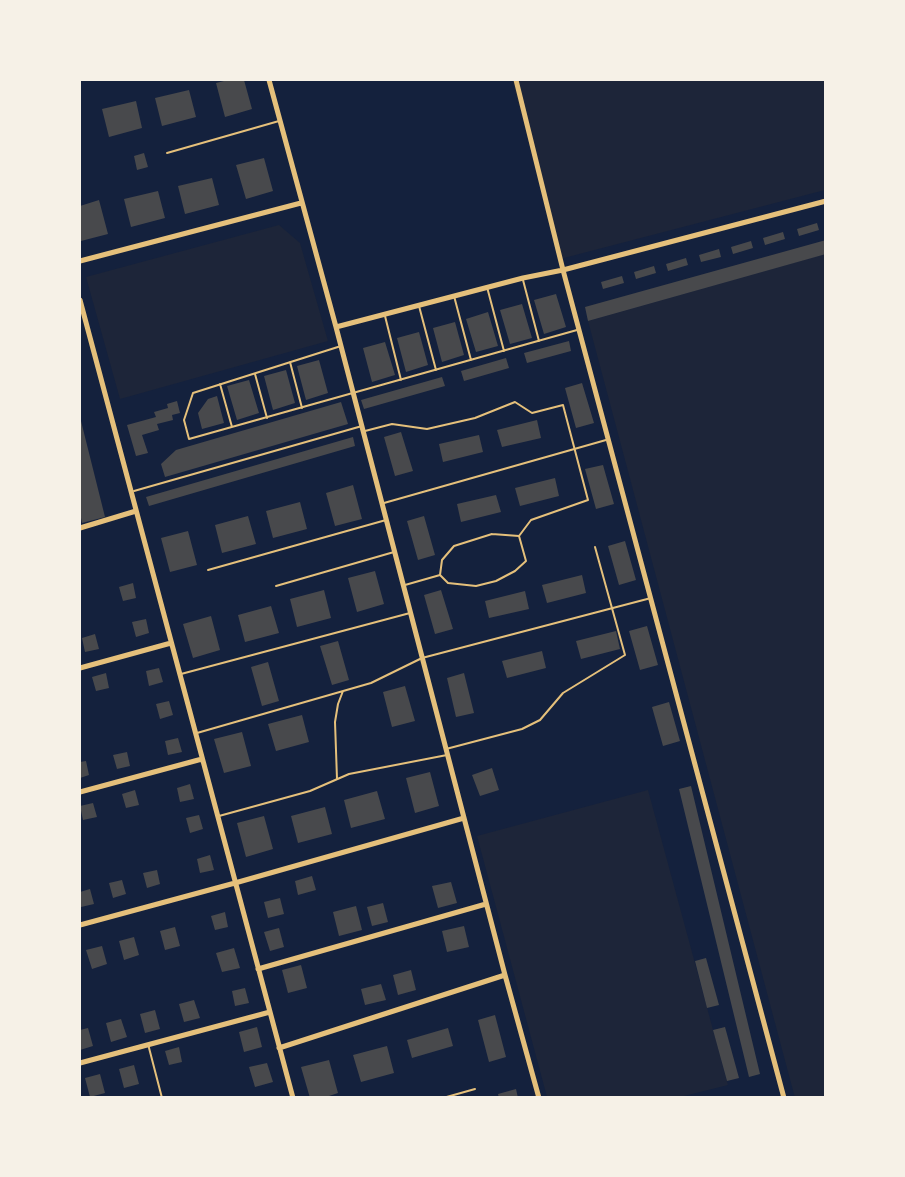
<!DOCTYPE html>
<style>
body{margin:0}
#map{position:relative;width:905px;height:1177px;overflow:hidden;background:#14213d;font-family:"Fira Sans",sans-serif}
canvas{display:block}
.frame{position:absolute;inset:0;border:81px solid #f6f1e7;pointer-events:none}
</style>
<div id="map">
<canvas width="905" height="1177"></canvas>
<div class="frame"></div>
</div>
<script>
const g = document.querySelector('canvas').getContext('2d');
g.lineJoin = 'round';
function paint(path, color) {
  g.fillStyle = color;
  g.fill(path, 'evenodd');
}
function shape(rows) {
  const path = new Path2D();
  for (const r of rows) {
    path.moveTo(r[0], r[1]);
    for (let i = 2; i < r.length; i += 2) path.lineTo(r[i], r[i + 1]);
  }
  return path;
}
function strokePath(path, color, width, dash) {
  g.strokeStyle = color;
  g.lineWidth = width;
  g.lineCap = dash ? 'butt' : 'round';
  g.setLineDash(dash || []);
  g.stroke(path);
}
paint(shape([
 [512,80,825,80,825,190,560,259],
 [279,225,300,243,328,341,120,399,86,277],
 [825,254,826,1097,795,1098,588,321],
 [648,790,728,1085,680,1097,547,1097,477,836]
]), '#1d2539');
paint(shape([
 [228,80,244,80,252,109,225,117,216,83],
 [189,90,196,117,162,126,155,98],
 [136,101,142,128,109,137,102,109],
 [144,153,148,167,137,170,134,156],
 [264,158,273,191,246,199,236,165],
 [212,178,219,205,185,214,178,186],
 [158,191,165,218,131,227,124,199],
 [99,200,108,234,81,241,80,206],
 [817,223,819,230,799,236,797,229],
 [783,232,785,239,765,245,763,238],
 [826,240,826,254,588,321,585,307],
 [751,241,753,248,733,254,731,247],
 [719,249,721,257,701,262,699,255],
 [686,258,688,265,668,271,666,264],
 [654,266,656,273,636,279,634,272],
 [622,276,624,283,603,289,601,282],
 [556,294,566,327,544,334,534,300],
 [522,304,532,338,510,344,500,310],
 [488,312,498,346,476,352,466,319],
 [455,322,464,355,442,362,433,328],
 [419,332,428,365,406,372,397,338],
 [569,341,571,351,527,363,524,353],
 [385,342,395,375,372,382,363,348],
 [506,358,509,368,464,381,461,371],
 [319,360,328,393,306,400,297,366],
 [286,370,295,403,273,410,264,376],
 [442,377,445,386,364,409,361,400],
 [249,380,259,413,237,420,227,386],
 [582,383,594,423,576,428,565,388],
 [217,396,224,423,202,429,198,413,208,399],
 [177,401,180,413,172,415,173,420,157,424,159,430,142,435,148,453,136,456,127,425,156,417,154,412,168,408,167,404],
 [341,402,348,424,165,477,161,464,176,450],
 [80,417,105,517,82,523,80,513],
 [537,420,541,438,502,447,497,430],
 [401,432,413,471,395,476,384,437],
 [479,435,483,452,443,462,439,444],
 [353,437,355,446,149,506,146,497],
 [603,465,614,504,596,509,585,469],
 [555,478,559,496,520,506,515,488],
 [353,485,362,519,335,526,326,493],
 [496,495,501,512,461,522,457,504],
 [300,502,307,529,273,538,266,511],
 [248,516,256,544,222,553,215,525],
 [424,516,435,555,418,560,407,521],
 [188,531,197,565,170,572,161,538],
 [625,541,636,580,619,585,608,546],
 [375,571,384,604,357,612,348,578],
 [582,575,586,593,547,603,542,585],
 [133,583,136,598,123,601,119,587],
 [324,590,331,618,297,627,290,599],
 [441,590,453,629,435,634,424,595],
 [525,591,529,609,489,618,485,601],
 [271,606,279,633,245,642,238,615],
 [211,616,220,650,193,658,183,624],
 [146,619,149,633,136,637,132,622],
 [647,626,658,665,640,670,629,631],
 [616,631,620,649,581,659,576,641],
 [95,634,99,649,85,652,82,638],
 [338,641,349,680,332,685,320,646],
 [542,651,546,668,507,678,502,661],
 [268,662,279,701,262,706,251,667],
 [159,668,163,682,149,686,146,671],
 [106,673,109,688,96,691,92,677],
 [464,673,474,713,456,717,447,678],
 [405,686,415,721,392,727,383,692],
 [169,701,173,715,160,719,156,704],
 [669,702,680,741,663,746,652,707],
 [302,715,309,742,276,751,268,724],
 [242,732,251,766,224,773,214,739],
 [178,738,182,752,168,755,165,741],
 [127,752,130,766,117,769,113,755],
 [86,761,89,775,80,778,80,762],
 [492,768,499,790,480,796,472,775],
 [430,772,439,806,415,813,406,778],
 [190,784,194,799,180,802,177,788],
 [691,786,760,1074,749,1077,679,789],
 [135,790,139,805,126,808,122,794],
 [377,791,385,819,351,828,344,800],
 [93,803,97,817,83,820,80,806],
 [325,807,332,834,298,843,291,816],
 [199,815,203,829,190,833,186,818],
 [264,816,273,849,246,857,237,823],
 [210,855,214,870,200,873,197,859],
 [157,870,160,884,147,888,143,873],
 [312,876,316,890,298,895,295,881],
 [122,880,126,894,113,898,109,883],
 [451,882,457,903,438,908,432,886],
 [90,889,94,904,81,907,80,892],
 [280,898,284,914,268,918,264,902],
 [383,903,388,922,372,926,367,907],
 [356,906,362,930,339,936,333,912],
 [225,912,228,927,215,930,211,916],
 [464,926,469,947,447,952,442,931],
 [175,927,180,946,165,950,160,931],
 [279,928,284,947,270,951,264,932],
 [134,937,139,955,124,960,119,941],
 [102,946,107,964,92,969,86,950],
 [234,948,240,968,222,972,216,953],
 [706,958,719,1005,707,1008,695,961],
 [301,965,307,988,288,993,282,970],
 [411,970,416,990,398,995,393,975],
 [381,984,386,1000,365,1005,361,989],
 [245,988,249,1003,235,1006,232,991],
 [194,1000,200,1018,184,1022,179,1004],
 [155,1010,160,1029,145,1033,140,1014],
 [495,1015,506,1057,489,1062,478,1020],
 [121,1019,127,1037,111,1042,106,1023],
 [257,1027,262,1047,244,1052,239,1032],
 [725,1027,739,1078,727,1081,713,1030],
 [88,1028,93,1046,80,1050,80,1030],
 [448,1028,453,1046,412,1058,407,1040],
 [387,1046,394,1073,361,1082,353,1055],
 [179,1047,182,1062,169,1065,165,1051],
 [329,1060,338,1093,323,1098,310,1098,301,1067],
 [267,1063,273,1082,255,1087,249,1067],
 [134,1065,139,1084,124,1088,119,1069],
 [100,1074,105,1093,90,1097,85,1078],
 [516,1089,518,1098,499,1098,498,1094]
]), '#48494c');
strokePath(shape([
 [167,153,279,121],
 [523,280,539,341],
 [487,287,504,351],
 [454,296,471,360],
 [419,306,436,370],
 [385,316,401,380],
 [341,346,193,393,184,420,189,439,577,330],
 [290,362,302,408],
 [255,374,267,418],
 [220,384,232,427],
 [365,431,392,424,427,429,475,418,515,402,532,413,563,405,588,500,531,520,519,536],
 [134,491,362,426],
 [384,503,606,440],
 [492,534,519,536,526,561,515,571,496,581,476,586,448,583,440,575,442,560,454,546,492,534],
 [208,570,386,520],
 [405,585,440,575],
 [276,586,394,552],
 [181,674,410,613],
 [197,733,371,683,422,658,651,598],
 [446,749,522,729,540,720,563,693,625,655,595,547],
 [337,779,335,722,338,704,343,691],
 [219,816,310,791,349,774,447,755],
 [148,1044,162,1098],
 [443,1098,475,1089]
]), '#e5c07b', 2);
strokePath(shape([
 [269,80,336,327,505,975,539,1098],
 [516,80,563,270,784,1098],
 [80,261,301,203],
 [80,300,293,1098],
 [336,327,523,278,563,270,826,201],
 [80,528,136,511],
 [80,668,171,643],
 [80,792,202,759],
 [80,925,235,883,464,818],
 [258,969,486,904],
 [279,1048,505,975],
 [80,1063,270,1012]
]), '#e5c07b', 5);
</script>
